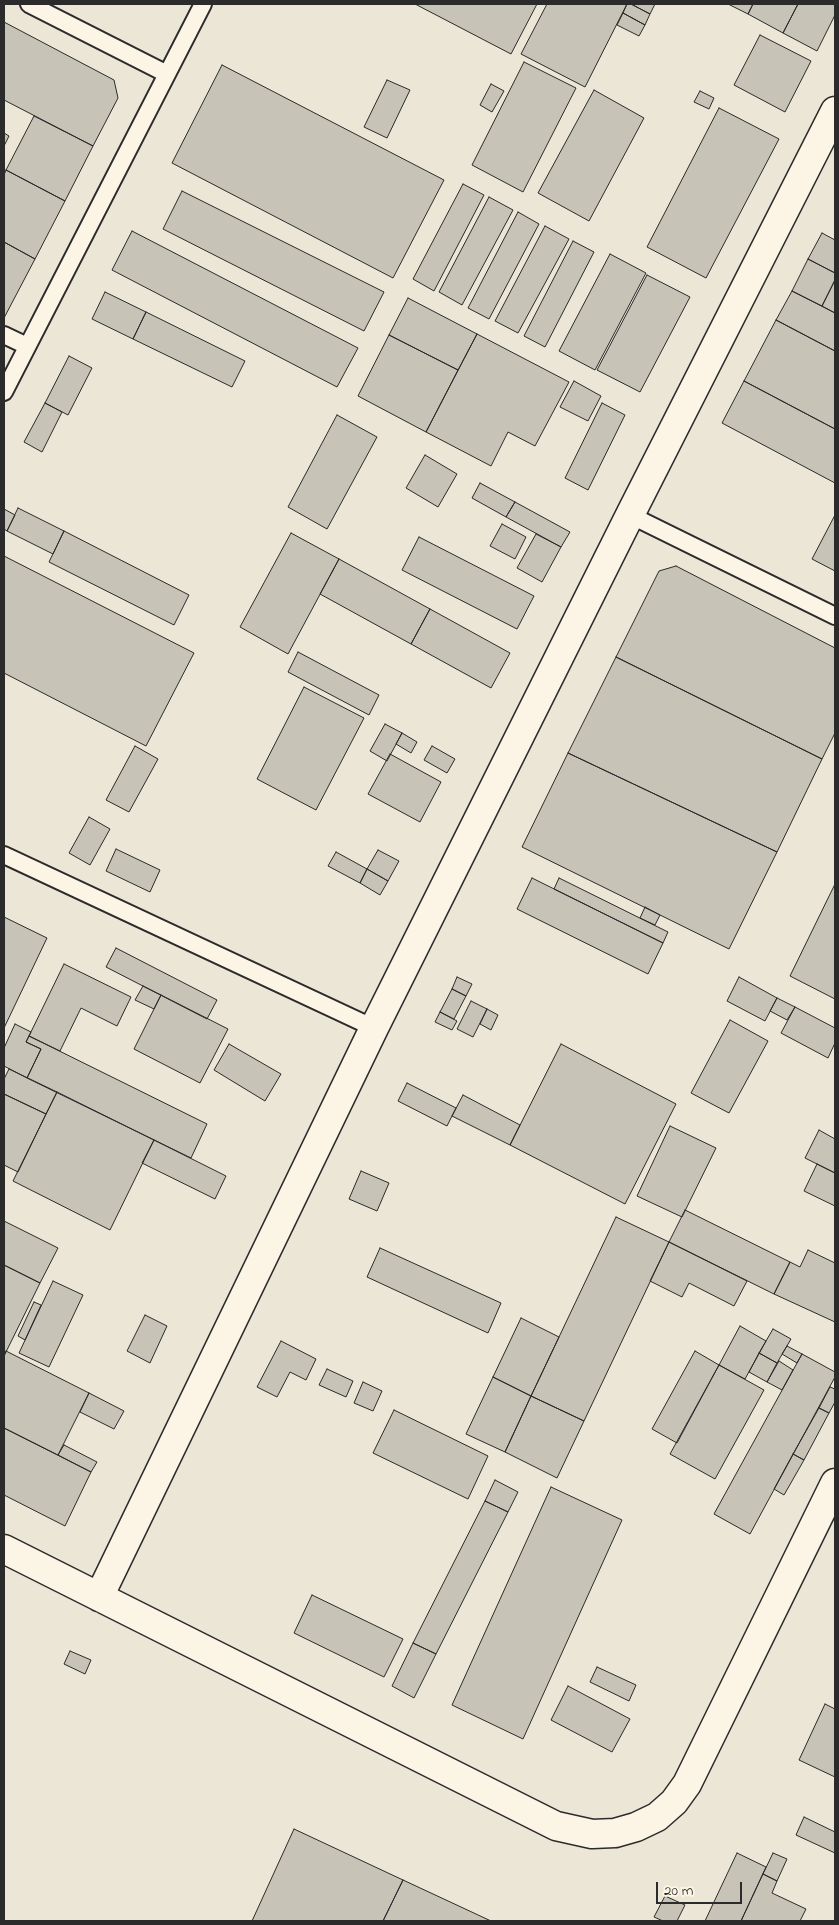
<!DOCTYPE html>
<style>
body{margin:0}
#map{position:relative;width:839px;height:1925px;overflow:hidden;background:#fcf5e5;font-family:"Indie Flower",sans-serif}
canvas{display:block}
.frame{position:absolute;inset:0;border:5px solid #2b2b2b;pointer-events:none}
.scale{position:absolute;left:656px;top:1882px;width:86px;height:22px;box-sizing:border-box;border:2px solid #2b2b2b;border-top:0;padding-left:6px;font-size:15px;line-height:18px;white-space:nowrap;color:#2b2b2b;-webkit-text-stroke:4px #fcf5e5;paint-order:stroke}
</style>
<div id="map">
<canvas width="839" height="1925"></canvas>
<div class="frame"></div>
<div class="scale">20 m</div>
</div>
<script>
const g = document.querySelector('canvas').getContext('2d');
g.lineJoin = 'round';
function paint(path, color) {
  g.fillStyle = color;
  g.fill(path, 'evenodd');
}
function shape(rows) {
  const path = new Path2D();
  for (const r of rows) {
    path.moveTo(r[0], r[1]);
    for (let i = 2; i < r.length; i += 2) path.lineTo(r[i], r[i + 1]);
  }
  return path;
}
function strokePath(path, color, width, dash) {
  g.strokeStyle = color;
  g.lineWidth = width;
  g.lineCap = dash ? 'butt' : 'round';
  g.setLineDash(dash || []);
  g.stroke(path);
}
paint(shape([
 [4,4,835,4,835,1921,4,1921]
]), '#ece6d7');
const building = shape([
 [415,4,537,4,511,54,415,4],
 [547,4,627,4,585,87,521,54,547,4],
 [627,4,631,4,650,14,645,25,623,13,627,4],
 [631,4,655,4,650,14,631,4],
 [728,4,753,4,748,14,728,4],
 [753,4,798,4,783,33,748,14,753,4],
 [798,4,835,4,835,15,817,51,783,33,798,4],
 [623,13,645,25,639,36,617,25,623,13],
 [4,22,114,80,118,98,93,146,4,100,4,22],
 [760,35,811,61,785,112,734,85,760,35],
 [524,62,576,88,523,192,472,165,524,62],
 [222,65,444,180,393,278,172,163,222,65],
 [387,80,410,90,387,138,364,127,387,80],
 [491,84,504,91,492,112,480,105,491,84],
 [594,90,644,118,589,221,538,193,594,90],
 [700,91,714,98,709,109,694,102,700,91],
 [719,108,779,139,706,278,647,247,719,108],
 [34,116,93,146,65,201,6,170,34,116],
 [4,133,9,136,4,146,4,133],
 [6,170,65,201,35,259,4,242,4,175,6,170],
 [463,184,484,195,434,291,413,279,463,184],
 [182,191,384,292,364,331,163,229,182,191],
 [489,197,513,210,462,305,439,292,489,197],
 [518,212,539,224,489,319,468,308,518,212],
 [545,226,569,239,518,333,495,321,545,226],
 [132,231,358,348,337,387,112,270,132,231],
 [822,233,835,240,835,273,808,259,822,233],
 [573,241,594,252,545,347,524,336,573,241],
 [4,242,35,259,4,318,4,242],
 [610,254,646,273,595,370,559,351,610,254],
 [808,259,835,273,835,280,822,306,792,291,808,259],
 [647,275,690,297,640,392,597,370,647,275],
 [835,280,835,313,822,306,835,280],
 [792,291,835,313,835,351,776,320,792,291],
 [105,292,146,312,133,339,92,319,105,292],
 [408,298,477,334,458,370,389,335,408,298],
 [146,312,245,361,232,387,133,339,146,312],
 [776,320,835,351,835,429,744,381,776,320],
 [477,334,569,382,535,446,508,432,491,466,426,432,477,334],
 [389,335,458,370,426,432,358,396,389,335],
 [69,356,92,368,68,415,45,403,69,356],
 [574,381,601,396,588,421,560,407,574,381],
 [744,381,835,429,835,483,722,423,744,381],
 [45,403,62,412,42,452,24,442,45,403],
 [602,403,625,415,588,490,565,478,602,403],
 [337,415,377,437,327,529,288,507,337,415],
 [425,455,457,474,438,507,406,488,425,455],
 [480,483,515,502,506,517,472,498,480,483],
 [515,502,570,532,561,547,506,517,515,502],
 [18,508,64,531,53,554,7,531,18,508],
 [4,509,15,515,7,531,4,529,4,509],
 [835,515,835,571,812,559,835,515],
 [502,524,526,537,515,559,490,546,502,524],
 [64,531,189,595,174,625,49,562,64,531],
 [291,533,339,559,288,654,240,627,291,533],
 [536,534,561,547,542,582,517,568,536,534],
 [419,537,534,596,517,629,402,570,419,537],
 [4,556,194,653,146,746,4,673,4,556],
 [339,559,430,609,411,644,320,594,339,559],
 [676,566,835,648,835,733,822,759,616,657,659,571,676,566],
 [430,609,510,653,491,688,411,644,430,609],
 [298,652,379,695,369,715,288,672,298,652],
 [616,657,822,759,777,852,568,753,616,657],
 [304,687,364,718,316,810,257,779,304,687],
 [385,724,402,733,387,761,370,751,385,724],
 [402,733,417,742,411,753,396,744,402,733],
 [135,746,158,759,129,812,106,800,135,746],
 [432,746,455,759,447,773,424,760,432,746],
 [568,753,777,852,729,949,522,847,568,753],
 [390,754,441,782,420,822,368,794,390,754],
 [89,817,110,829,90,865,69,853,89,817],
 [116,849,160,870,150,892,106,871,116,849],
 [378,850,399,861,388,881,367,869,378,850],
 [336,852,367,869,360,883,328,866,336,852],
 [367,869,388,881,380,895,360,883,367,869],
 [532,878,663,943,648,974,517,909,532,878],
 [559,878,668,932,663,943,554,889,559,878],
 [835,884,835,999,790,976,835,884],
 [645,907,660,915,655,925,640,918,645,907],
 [4,917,47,938,4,1028,4,917],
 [116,948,217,1000,207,1019,106,967,116,948],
 [64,964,131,997,117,1026,81,1008,60,1051,29,1036,64,964],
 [457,977,472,984,466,996,452,989,457,977],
 [739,977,777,998,765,1021,727,1001,739,977],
 [143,986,161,995,154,1009,135,1000,143,986],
 [452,989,466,996,454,1019,440,1012,452,989],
 [161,995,228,1029,200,1083,134,1049,161,995],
 [777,998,795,1007,787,1020,770,1011,777,998],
 [471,1001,487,1009,473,1037,457,1029,471,1001],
 [795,1007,835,1028,835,1043,828,1058,781,1033,795,1007],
 [487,1009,498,1015,491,1030,480,1024,487,1009],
 [440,1012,457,1021,452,1030,435,1022,440,1012],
 [730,1020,768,1041,729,1113,691,1093,730,1020],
 [15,1024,31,1032,26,1042,41,1049,27,1078,4,1066,4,1048,15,1024],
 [29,1036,207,1124,191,1158,27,1078,41,1049,26,1042,29,1036],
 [229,1044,281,1074,265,1101,214,1070,229,1044],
 [561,1044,676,1104,625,1204,510,1145,561,1044],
 [9,1069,57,1092,46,1114,4,1094,4,1079,9,1069],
 [407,1083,456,1108,447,1126,398,1101,407,1083],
 [57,1092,154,1140,110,1230,13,1181,57,1092],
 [4,1094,46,1114,18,1172,4,1165,4,1094],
 [463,1095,520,1125,510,1145,452,1116,463,1095],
 [670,1126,716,1148,682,1217,637,1196,670,1126],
 [819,1130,835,1139,835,1173,805,1158,819,1130],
 [154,1140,226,1176,215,1199,142,1163,154,1140],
 [817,1164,835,1173,835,1206,804,1191,817,1164],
 [361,1171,389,1183,377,1211,349,1199,361,1171],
 [685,1210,790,1262,774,1294,669,1242,685,1210],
 [616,1217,669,1242,584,1421,531,1396,616,1217],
 [4,1221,58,1248,40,1283,4,1265,4,1221],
 [669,1242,747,1281,734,1306,689,1283,682,1297,650,1281,669,1242],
 [380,1248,501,1303,488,1333,367,1277,380,1248],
 [808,1250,835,1263,835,1322,774,1294,790,1262,800,1267,808,1250],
 [4,1265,40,1283,4,1356,4,1265],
 [53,1281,83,1295,49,1367,19,1353,53,1281],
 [34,1302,41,1305,25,1340,18,1336,34,1302],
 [145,1315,167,1326,150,1363,127,1351,145,1315],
 [521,1318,559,1337,531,1396,493,1377,521,1318],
 [740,1326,766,1341,745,1379,719,1365,740,1326],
 [773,1329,791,1339,777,1363,759,1353,773,1329],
 [281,1341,316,1359,306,1380,290,1372,277,1397,257,1387,281,1341],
 [787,1346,802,1354,797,1363,782,1354,787,1346],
 [6,1351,89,1393,58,1455,4,1428,4,1356,6,1351],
 [695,1351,719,1365,677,1443,652,1429,695,1351],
 [759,1353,777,1363,767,1382,749,1372,759,1353],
 [802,1354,835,1372,835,1377,750,1534,714,1514,802,1354],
 [779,1361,793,1370,782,1390,767,1382,779,1361],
 [719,1365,764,1390,715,1479,670,1454,719,1365],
 [327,1369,353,1381,346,1397,319,1385,327,1369],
 [493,1377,531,1396,505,1452,466,1434,493,1377],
 [363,1382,382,1391,373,1411,354,1403,363,1382],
 [830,1387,835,1389,835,1402,829,1413,819,1408,830,1387],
 [89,1393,124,1411,114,1429,80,1412,89,1393],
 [531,1396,584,1421,557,1478,505,1452,531,1396],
 [819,1408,829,1413,804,1460,793,1454,819,1408],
 [394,1410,488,1456,468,1499,373,1453,394,1410],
 [4,1428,91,1472,65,1526,4,1495,4,1428],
 [64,1445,97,1462,91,1472,58,1455,64,1445],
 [793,1454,804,1460,784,1495,774,1489,793,1454],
 [495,1480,518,1492,508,1512,485,1501,495,1480],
 [551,1487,622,1520,523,1739,452,1705,551,1487],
 [485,1501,508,1512,436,1654,413,1643,485,1501],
 [312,1595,403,1639,384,1677,294,1633,312,1595],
 [413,1643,436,1654,414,1698,392,1686,413,1643],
 [70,1651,91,1660,85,1674,64,1664,70,1651],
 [597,1667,636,1685,629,1701,590,1682,597,1667],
 [568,1686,630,1719,612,1752,551,1720,568,1686],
 [825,1704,835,1709,835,1777,799,1760,825,1704],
 [804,1817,835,1832,835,1853,796,1835,804,1817],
 [294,1829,403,1880,383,1921,252,1921,294,1829],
 [737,1853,766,1867,741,1921,705,1921,737,1853],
 [773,1853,787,1859,777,1881,763,1874,773,1853],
 [763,1874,777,1881,772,1893,806,1909,800,1921,741,1921,763,1874],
 [403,1880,491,1921,383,1921,403,1880],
 [665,1896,685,1905,677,1921,663,1921,654,1917,665,1896]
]);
paint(building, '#c8c3b7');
strokePath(building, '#2b2b2b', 1);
const lane = shape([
 [29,4,167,74],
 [4,335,27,346],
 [4,392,203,4],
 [630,515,835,616],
 [4,855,374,1028]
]);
const street = shape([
 [4,1549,556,1826,592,1834,615,1833,636,1827,657,1817,674,1802,687,1784,835,1483],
 [99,1597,374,1028,630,515,835,111]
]);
strokePath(lane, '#2b2b2b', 20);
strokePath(street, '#2b2b2b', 31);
strokePath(lane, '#fcf5e5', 16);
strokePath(street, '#fcf5e5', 28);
</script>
